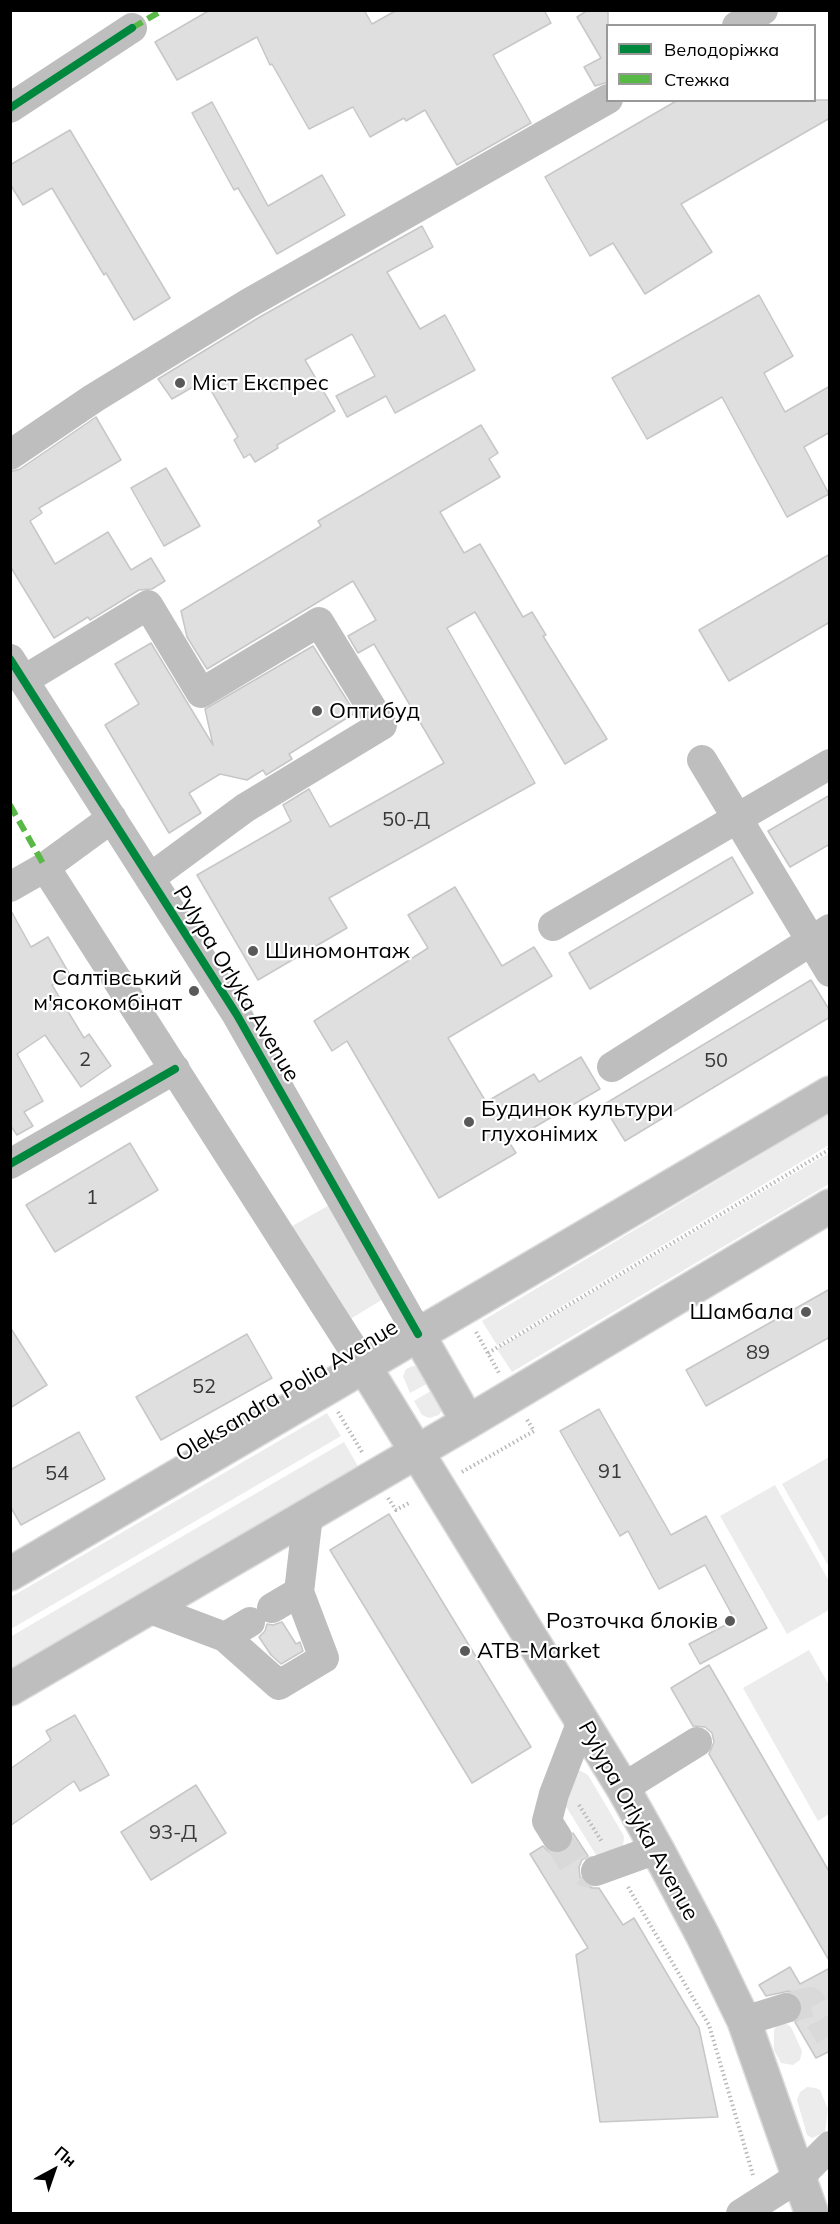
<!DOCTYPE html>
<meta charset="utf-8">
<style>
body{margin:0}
#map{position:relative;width:840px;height:2224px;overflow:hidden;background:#fff;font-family:Mulish,sans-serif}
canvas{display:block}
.frame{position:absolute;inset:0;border:12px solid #000;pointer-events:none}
.legend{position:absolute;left:606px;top:24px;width:210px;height:78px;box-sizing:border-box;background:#fff;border:2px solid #999;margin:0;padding:8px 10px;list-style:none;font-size:18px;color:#000}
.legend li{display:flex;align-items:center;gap:12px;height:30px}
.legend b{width:30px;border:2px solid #999}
.north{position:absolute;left:24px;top:2140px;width:60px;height:60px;-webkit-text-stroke:4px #fff;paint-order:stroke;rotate:40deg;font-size:16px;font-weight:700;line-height:24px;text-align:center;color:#000}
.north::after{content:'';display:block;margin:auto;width:21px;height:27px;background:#000;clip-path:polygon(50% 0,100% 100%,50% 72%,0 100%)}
</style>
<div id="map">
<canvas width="840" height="2224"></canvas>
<div class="frame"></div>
<ul class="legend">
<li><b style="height:8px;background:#00873e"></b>Велодоріжка</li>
<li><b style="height:8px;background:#58b947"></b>Стежка</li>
</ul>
<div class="north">Пн</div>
</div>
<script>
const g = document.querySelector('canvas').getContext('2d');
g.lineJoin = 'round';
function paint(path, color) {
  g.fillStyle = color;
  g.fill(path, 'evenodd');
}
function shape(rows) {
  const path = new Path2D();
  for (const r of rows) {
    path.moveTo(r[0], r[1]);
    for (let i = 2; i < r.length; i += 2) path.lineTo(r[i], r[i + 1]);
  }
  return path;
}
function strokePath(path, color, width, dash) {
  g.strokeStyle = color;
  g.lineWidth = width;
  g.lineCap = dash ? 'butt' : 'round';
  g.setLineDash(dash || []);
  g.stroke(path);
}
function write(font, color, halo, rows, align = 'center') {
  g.font = font + ' Mulish,sans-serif';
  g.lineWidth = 4.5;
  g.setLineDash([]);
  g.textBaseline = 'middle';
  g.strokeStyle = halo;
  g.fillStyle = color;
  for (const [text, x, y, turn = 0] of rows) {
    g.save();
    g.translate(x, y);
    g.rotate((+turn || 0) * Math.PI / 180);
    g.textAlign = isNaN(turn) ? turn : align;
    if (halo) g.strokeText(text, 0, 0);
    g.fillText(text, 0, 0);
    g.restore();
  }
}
paint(shape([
 [829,1114,829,1145,497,1345,482,1321],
 [829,1153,829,1184,512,1372,497,1349],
 [333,1203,388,1296,347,1321,287,1229],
 [413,1366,420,1367,430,1382,410,1393,403,1376,406,1369],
 [434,1389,443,1408,439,1415,429,1418,422,1415,414,1401],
 [327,1413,341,1436,11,1629,11,1597],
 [344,1442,359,1468,11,1672,10,1637],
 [829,1457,829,1567,782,1484],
 [775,1485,829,1581,829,1610,787,1634,720,1516],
 [809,1650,829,1685,829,1814,818,1821,743,1688],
 [579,1770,588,1775,624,1836,623,1846,598,1858,565,1805,575,1771],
 [784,2022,791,2027,802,2051,800,2060,793,2065,781,2063,774,2050,774,2030,777,2025],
 [807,2087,816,2088,820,2090,828,2109,825,2132,812,2138,807,2135,797,2100,800,2092]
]), '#ececec');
const building = shape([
 [210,10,364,10,372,24,397,10,544,10,551,23,493,55,531,123,457,165,425,110,406,121,404,118,370,137,353,107,309,129,272,64,270,65,257,37,177,80,155,42,210,10],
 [588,10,608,10,608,82,595,86,584,67,601,58,577,17,588,10],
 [678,100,830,100,830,118,681,204,712,252,645,294,613,243,590,256,545,177,678,100],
 [212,102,268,206,322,175,345,215,277,254,238,188,234,190,192,113,212,102],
 [70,130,170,298,134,320,106,273,104,275,52,188,23,205,10,184,10,165,70,130],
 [422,226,433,247,387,272,420,329,445,315,475,370,395,413,386,396,347,417,336,396,375,376,352,334,305,360,335,411,277,445,278,448,255,462,250,454,244,458,234,440,238,437,205,380,172,399,158,379,258,318,422,226],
 [759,295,793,356,764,373,785,412,830,386,830,432,804,447,829,494,787,517,722,397,647,439,612,378,759,295],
 [96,417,121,460,39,508,42,513,30,521,55,564,108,532,131,570,151,558,165,581,152,589,139,590,90,620,88,617,54,638,10,566,10,472,20,469,96,417],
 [481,425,498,453,489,459,500,477,440,512,464,553,480,544,523,617,532,612,546,635,543,636,607,739,565,764,475,612,447,628,535,783,329,898,347,928,258,980,197,875,291,821,283,805,309,789,330,827,444,763,374,644,358,653,348,636,376,620,353,581,207,669,187,637,181,611,321,526,318,521,481,425],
 [166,468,200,526,164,546,131,488,166,468],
 [830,554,830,622,729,681,699,630,830,554],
 [151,643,213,745,205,709,313,646,355,713,289,754,292,759,266,775,263,770,247,780,220,774,189,793,201,813,169,833,105,725,139,704,115,664,151,643],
 [830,795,830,844,790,867,768,831,830,795],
 [732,857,753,893,590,989,569,953,732,857],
 [455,887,502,966,534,947,552,976,448,1038,486,1102,534,1074,539,1082,581,1057,600,1089,509,1142,516,1153,439,1198,347,1041,332,1051,314,1021,428,948,408,915,455,887],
 [10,909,31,947,48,937,70,975,52,985,84,1038,89,1034,111,1066,81,1087,45,1035,17,1054,43,1101,24,1112,33,1126,17,1135,10,1125,10,909],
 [811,980,830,1011,830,1017,625,1141,603,1105,811,980],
 [130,1143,158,1190,55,1252,26,1205,130,1143],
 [830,1289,830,1337,706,1406,686,1370,830,1289],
 [10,1327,47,1385,10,1408,10,1327],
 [247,1334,272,1378,161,1440,136,1397,247,1334],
 [599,1409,671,1535,706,1516,767,1628,700,1664,689,1644,735,1620,705,1565,659,1589,628,1531,620,1536,560,1431,599,1409],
 [79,1432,105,1479,21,1525,10,1506,10,1470,79,1432],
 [389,1514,531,1747,472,1783,330,1550,389,1514],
 [282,1622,296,1644,300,1642,303,1651,281,1664,271,1655,259,1637,265,1631,267,1624,273,1625,282,1622],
 [709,1665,830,1873,830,1962,709,1754,714,1742,712,1733,705,1727,693,1726,671,1688,709,1665],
 [75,1715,109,1775,80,1791,74,1781,10,1826,10,1769,51,1740,46,1731,75,1715],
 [196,1785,226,1833,151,1880,121,1832,196,1785],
 [573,1833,588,1856,582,1860,579,1867,580,1877,585,1884,592,1888,599,1888,623,1925,634,1918,699,2028,718,2117,600,2122,576,1955,588,1948,530,1854,543,1846,549,1852,557,1854,566,1852,572,1845,573,1833],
 [790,1967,800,1984,830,1968,830,2051,816,2058,795,2022,799,2019,803,2011,803,2003,798,1996,789,1991,766,1996,759,1985,790,1967]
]);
paint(building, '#dfdfdf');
strokePath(building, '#c7c7c7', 1.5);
strokePath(shape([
 [557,1837,574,1864,586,1872,596,1871],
 [786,2008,810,2002,830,2036]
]), '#d9d9d9', 30, [30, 15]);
const major = shape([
 [418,1334,468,1422],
 [364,1366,623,1788,657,1849,703,1936,744,2021,812,2214],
 [10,1574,830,1093],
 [10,1689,468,1422,830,1206]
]);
strokePath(major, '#dbdbdb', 36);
strokePath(shape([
 [476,1332,499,1373],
 [488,1353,830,1149],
 [338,1412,362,1452],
 [462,1472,534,1431,526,1418],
 [388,1498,396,1510,409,1503],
 [579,1805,602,1842],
 [628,1887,709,2025,753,2175]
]), '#b9b9b9', 4, [1.5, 3]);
strokePath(shape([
 [737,26,763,10],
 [10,108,132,28],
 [10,455,94,398,249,303,608,99],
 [10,659,237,1015,418,1334],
 [24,680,148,605,201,693,319,622,382,725,245,808,150,878],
 [702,760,830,972],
 [45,867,364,1366],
 [10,887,45,867,112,818],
 [553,926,830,764],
 [612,1067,830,929],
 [10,1164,175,1069],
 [148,1608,225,1637,250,1622],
 [272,1608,299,1592,308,1515],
 [225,1637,279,1685,324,1658,299,1592],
 [623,1788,697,1742],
 [557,1837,547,1821,554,1794,582,1721],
 [596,1871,657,1849],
 [744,2021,786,2008],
 [741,2214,799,2177,830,2146]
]), '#bebebe', 30);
strokePath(major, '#bebebe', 33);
strokePath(shape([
 [132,28,163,10],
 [10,805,45,867]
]), '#58b947', 6, [12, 6]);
strokePath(shape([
 [10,108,132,28],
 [10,659,237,1015,418,1334],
 [10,1164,175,1069]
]), '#00873e', 8);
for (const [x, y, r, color] of [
 [180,383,6,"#595959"],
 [317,711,6,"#595959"],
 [253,951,6,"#595959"],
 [194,991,6,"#595959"],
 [469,1122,6,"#595959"],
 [806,1312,6,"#595959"],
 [730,1621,6,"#595959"],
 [465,1651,6,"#595959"]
]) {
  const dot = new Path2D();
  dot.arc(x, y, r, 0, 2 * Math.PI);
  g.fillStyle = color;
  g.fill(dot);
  strokePath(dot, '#fff', 2);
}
write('20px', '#383838', null, [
 ["50-Д",406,820],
 ["2",85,1060],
 ["50",716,1061],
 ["1",92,1198],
 ["89",758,1353],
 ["52",204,1387],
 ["91",610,1472],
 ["54",57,1474],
 ["93-Д",173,1833]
]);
write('22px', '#000', '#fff', [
 ["Міст Експрес",192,383],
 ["Оптибуд",329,711],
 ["Шиномонтаж",265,951],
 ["Салтівський",182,978,"right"],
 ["м'ясокомбінат",182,1003,"right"],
 ["Будинок культури",481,1109],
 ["глухонімих",481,1134],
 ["Шамбала",794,1312,"right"],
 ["Розточка блоків",718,1621,"right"],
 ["ATB-Market",477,1651]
], 'left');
write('22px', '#000', '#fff', [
 ["Pylypa Orlyka Avenue",236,984,59],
 ["Oleksandra Polia Avenue",287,1391,-31],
 ["Pylypa Orlyka Avenue",638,1821,61]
]);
</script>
